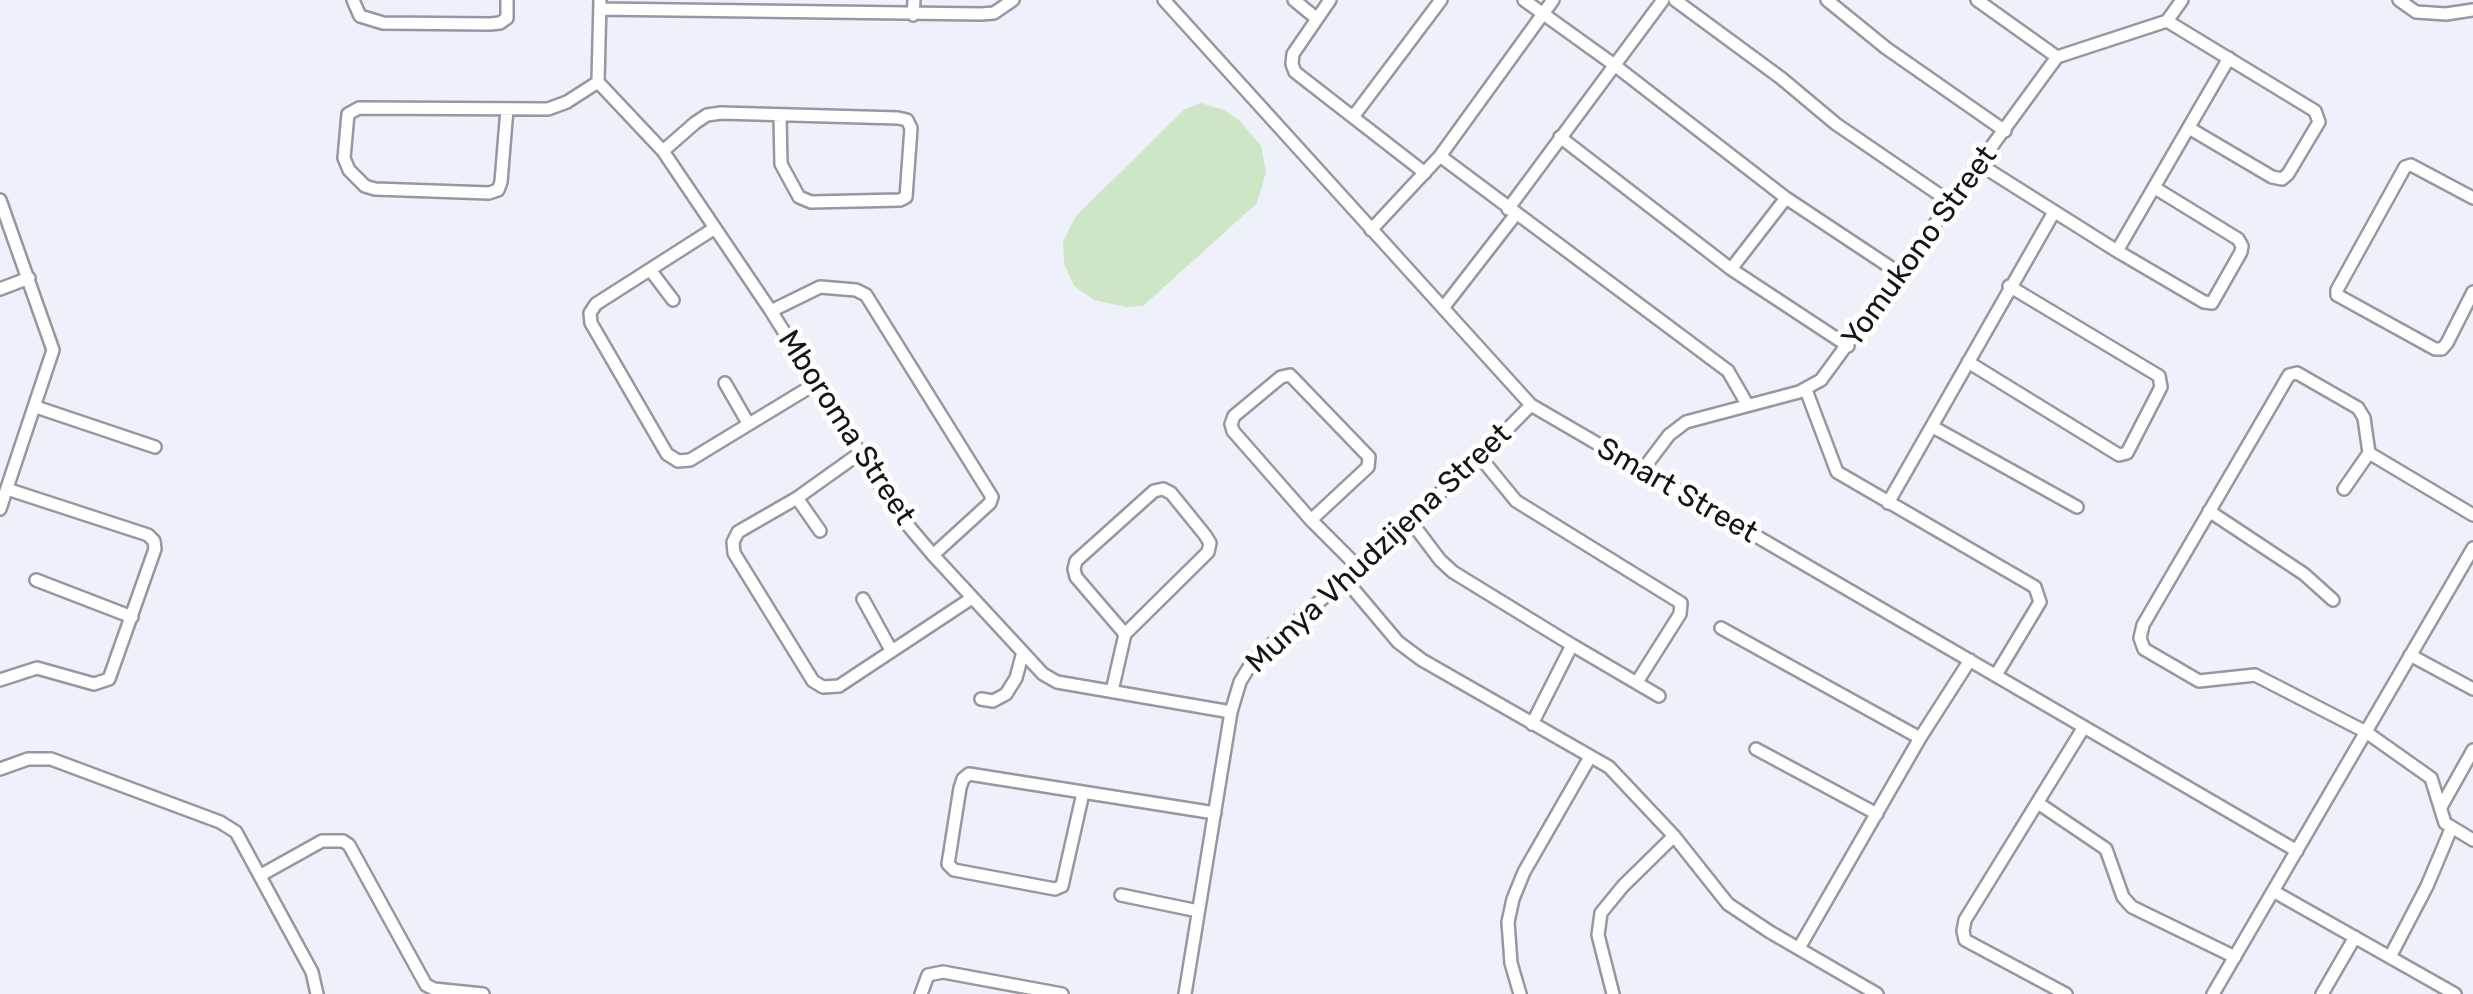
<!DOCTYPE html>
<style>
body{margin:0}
canvas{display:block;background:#eef0fa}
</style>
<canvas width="2473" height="994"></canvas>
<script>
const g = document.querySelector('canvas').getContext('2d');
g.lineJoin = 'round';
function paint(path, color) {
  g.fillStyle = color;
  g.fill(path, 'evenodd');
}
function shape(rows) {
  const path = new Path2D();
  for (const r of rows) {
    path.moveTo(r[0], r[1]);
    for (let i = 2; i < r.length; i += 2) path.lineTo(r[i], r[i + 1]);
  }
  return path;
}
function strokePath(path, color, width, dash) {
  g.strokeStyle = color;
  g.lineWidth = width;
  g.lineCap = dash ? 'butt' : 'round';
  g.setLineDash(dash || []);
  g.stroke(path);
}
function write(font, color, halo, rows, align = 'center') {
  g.font = font + ' Rubik,sans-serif';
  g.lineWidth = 10;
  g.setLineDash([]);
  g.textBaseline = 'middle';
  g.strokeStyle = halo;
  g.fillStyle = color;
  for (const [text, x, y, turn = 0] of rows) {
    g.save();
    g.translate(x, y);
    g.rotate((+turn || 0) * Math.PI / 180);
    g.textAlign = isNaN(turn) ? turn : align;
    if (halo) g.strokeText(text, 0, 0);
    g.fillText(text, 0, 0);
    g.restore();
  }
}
paint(shape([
 [1201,103,1224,110,1239,120,1261,146,1266,172,1257,203,1143,306,1127,307,1094,300,1074,286,1064,264,1063,241,1076,216,1185,109]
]), '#cfe6c6');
const minor = shape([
 [353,0,360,16,383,23,490,24,500,23,507,18,507,0],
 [600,0,598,82,663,151,771,311,882,488,906,523,933,555,1043,674,1057,682,1231,712],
 [1164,0,1531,405,2297,851],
 [1294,0,1316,18],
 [1330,0,1293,54,1292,64,1295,72,1425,173],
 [1524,0,1613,64,1786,198],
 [1675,0,1781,78,1836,124,1950,202],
 [1827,0,1886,48,2005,131],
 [1977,0,2057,57],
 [2399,0,2416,12,2446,14,2473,10],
 [600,9,981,14,994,13,1013,0],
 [913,15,914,0],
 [2167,21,2315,111,2319,122,2288,174,2282,179,2272,177,2189,128],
 [507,109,501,182,498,190,489,193,375,189,365,186,349,170,344,158,348,114,359,108,548,109,567,102,598,82],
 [1353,117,1441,0],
 [1560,137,1731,269],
 [663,151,695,123,707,115,721,113,898,118,907,120,911,128,906,197,900,200,811,202,799,197,781,164,780,117],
 [1440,156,1728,371,1747,404],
 [1979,164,2117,251,2204,302,2212,303,2241,252,2242,246,2238,239,2155,188],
 [2473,198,2411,165,2405,167,2337,290,2337,295,2435,349,2442,349,2447,343,2473,292],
 [0,200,53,350,0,509],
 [1508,209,1663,0],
 [715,228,596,304,590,313,591,323,667,454,678,461,690,460,815,384],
 [1371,230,1440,156,1553,0],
 [2117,251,2229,58],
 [651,271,673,300],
 [0,289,29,278],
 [1443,308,1516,214],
 [771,311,820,287,856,290,866,295,992,497,990,503,933,555],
 [1848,346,1731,269,1786,198,1899,273],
 [1968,362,2119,455,2127,453,2161,387,2159,376,2009,286],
 [725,383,748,423],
 [1806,390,1837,472,2035,587,2040,602,1996,675],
 [36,407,155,447],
 [1933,427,2077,507],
 [860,453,797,498,738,532,733,542,734,553,813,681,823,687,839,686,972,598],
 [1480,457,1516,501,1681,603,1680,614,1637,682],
 [1641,472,1669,435,1686,422,1799,392,1821,380,2057,57,2167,21,2182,0],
 [2344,489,2369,453],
 [797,498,820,531],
 [1888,503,2054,212],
 [2209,511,2304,574,2333,600],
 [2473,515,2369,453,2364,418,2358,408,2297,373,2289,375,2143,625,2140,638,2144,649,2199,681,2255,675,2366,732,2431,778,2445,823,2473,840],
 [1409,519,1440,560,1453,572,1572,645,1532,724],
 [1311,520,1368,467,1369,457,1290,375,1281,377,1234,416,1231,424,1233,431,1311,520,1357,566],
 [1344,578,1398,642,1422,660,1609,767,1674,836,1728,904,1770,932,1877,994],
 [36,580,132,617],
 [863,599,891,650],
 [1721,628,1920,738],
 [1572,645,1659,696],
 [2410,655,2473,689],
 [0,680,37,668,94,684,109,679,155,549,154,541,148,535,7,489],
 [1112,691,1125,634,1208,552,1210,543,1205,535,1171,493,1163,489,1154,491,1076,561,1074,569,1076,577,1125,634],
 [981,699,993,701,1006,694,1016,678,1023,652],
 [1756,749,1877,814],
 [0,769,28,759,51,759,220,822,236,832,312,972,317,994],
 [1083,793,1062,886,1055,889,954,870,948,864,960,788,963,779,969,774,1215,813],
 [2038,803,2106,849,2123,897,2132,907,2235,957],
 [2441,807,2473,750],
 [261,875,322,841,343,841,349,845,426,985,434,989,483,994],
 [2273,891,2455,994],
 [1121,895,1198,911],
 [1799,948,1920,738,1970,660],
 [2390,957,2427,886,2451,829],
 [921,994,928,975,943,972,1062,994],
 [1185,994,1231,712,1240,682,1252,662,1480,457,1531,405],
 [1520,994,1511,963,1508,922,1513,899,1524,872,1590,757],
 [1613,994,1598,935,1601,913,1623,886,1674,836],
 [2066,994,1965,940,1963,931,1965,920,2084,727],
 [2213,994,2473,548],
 [2322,994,2355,937]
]);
strokePath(minor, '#9698a1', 16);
strokePath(minor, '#fff', 11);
write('30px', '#141519', '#fff', [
 ["Yomukono Street",1920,247,-54],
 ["Mboroma Street",846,428,57],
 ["Smart Street",1677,491,30],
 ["Munya Vhudzijena Street",1379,549,-43]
]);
</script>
